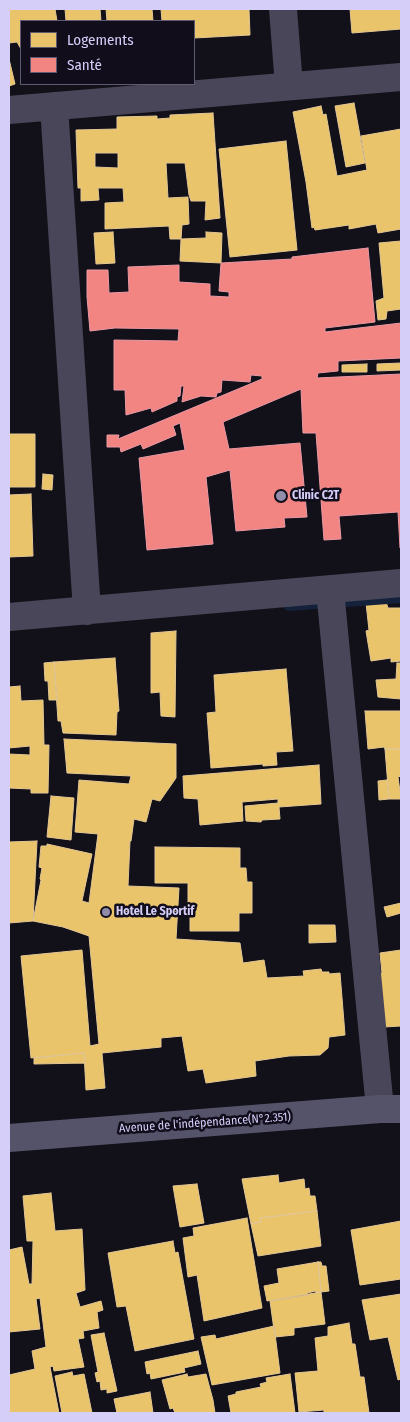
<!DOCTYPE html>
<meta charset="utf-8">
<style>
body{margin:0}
#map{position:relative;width:410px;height:1422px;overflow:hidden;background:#121018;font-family:"Fira Sans Condensed",sans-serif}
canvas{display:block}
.frame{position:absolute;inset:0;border:10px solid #d5cef9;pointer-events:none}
.legend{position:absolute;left:20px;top:20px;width:175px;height:65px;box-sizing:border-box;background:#110d1b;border:1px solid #5f5a74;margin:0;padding:6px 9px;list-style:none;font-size:15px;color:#d5cef9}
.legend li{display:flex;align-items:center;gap:10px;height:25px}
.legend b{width:25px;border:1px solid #5f5a74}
</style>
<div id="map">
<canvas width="410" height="1422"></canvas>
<div class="frame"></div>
<ul class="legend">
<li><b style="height:14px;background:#e9c46a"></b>Logements</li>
<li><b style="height:14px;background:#f28482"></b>Santé</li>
</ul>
</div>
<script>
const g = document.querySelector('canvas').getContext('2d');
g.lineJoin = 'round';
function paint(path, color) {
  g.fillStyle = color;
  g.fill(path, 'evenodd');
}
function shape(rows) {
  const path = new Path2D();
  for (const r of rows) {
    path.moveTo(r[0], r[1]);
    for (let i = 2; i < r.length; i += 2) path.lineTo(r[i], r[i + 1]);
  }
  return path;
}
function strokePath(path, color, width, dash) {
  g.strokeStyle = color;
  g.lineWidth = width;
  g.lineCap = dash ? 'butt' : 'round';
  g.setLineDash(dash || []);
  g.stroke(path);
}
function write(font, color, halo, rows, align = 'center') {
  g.font = font + ' "Fira Sans Condensed",sans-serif';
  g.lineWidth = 5;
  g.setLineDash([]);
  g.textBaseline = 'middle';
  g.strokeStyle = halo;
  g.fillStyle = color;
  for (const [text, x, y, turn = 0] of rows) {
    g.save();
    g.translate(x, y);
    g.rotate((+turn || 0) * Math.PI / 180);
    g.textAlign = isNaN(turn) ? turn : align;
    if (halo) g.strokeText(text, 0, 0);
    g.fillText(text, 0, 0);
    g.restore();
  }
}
const homes = shape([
 [9,9,55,9,57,21,21,21,21,49,17,42,9,43,9,9],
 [65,9,100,9,101,21,66,21,65,9],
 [106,9,152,9,153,21,107,21,106,9],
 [161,9,249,9,250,35,194,38,194,21,162,21,161,9],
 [350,9,401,9,401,29,352,33,350,9],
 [9,59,15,84,9,86,9,59],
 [354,103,365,163,346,167,335,106,354,103],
 [321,106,323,115,326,114,337,176,367,170,361,136,401,129,401,229,378,233,376,224,349,229,349,225,315,230,314,227,312,228,306,182,293,112,321,106],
 [213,113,220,218,205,220,206,201,191,201,189,195,185,163,166,163,168,198,188,197,189,224,182,225,181,239,170,239,169,226,105,229,105,203,124,202,123,188,98,188,99,200,81,201,81,188,78,188,76,130,117,129,117,117,157,116,157,119,170,118,170,115,213,113],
 [95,153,118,153,118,168,95,167,95,153],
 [286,141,297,250,230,257,219,149,286,141],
 [113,232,115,263,96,264,94,233,113,232],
 [206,232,222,233,221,263,180,261,181,239,206,238,206,232],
 [401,241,401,309,387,311,386,319,378,320,376,301,384,298,379,243,401,241],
 [401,363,401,370,377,371,377,364,401,363],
 [367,364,367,372,342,372,342,365,367,364],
 [9,434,35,434,35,487,9,487,9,434],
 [43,474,53,475,52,490,42,489,43,474],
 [31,494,33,556,9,557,9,495,31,494],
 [386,602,388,608,401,608,401,661,391,662,391,658,371,661,366,631,369,630,366,603,386,602],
 [176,631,175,717,161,716,160,692,151,693,151,633,176,631],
 [115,658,119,711,117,712,116,735,63,733,61,721,58,721,54,662,115,658],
 [54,662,57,700,49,700,48,681,45,681,44,663,54,662],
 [397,663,401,663,401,699,378,697,376,680,396,679,397,663],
 [286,669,293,751,276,752,277,765,263,766,263,764,211,768,207,713,216,712,214,675,286,669],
 [20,686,21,701,43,700,44,745,49,745,48,793,31,793,31,789,9,788,9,754,30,755,30,746,9,748,9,687,20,686],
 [365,711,401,711,401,749,385,749,384,747,368,749,365,711],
 [64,739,176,744,176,778,160,801,152,799,146,822,134,819,131,841,130,841,128,886,179,888,176,939,240,943,243,963,264,960,267,978,304,976,303,971,321,969,322,972,329,972,329,974,340,973,345,1035,329,1037,328,1048,320,1055,289,1056,255,1061,256,1076,206,1083,203,1069,188,1071,182,1036,161,1038,161,1047,102,1053,105,1088,86,1090,84,1053,31,1058,21,956,82,950,90,1046,99,1044,89,936,63,927,33,921,41,880,40,879,42,868,39,867,41,846,47,846,47,844,92,854,82,901,89,903,98,834,75,832,79,780,129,784,131,776,67,773,64,739],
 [385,749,401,749,401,776,398,777,401,799,389,799,385,749],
 [319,765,321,804,279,807,280,819,262,820,261,822,246,821,245,806,278,803,278,799,242,802,243,821,200,825,198,799,184,798,183,776,319,765],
 [387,780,389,799,379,800,378,781,387,780],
 [51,796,74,798,71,840,47,837,51,796],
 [37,841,33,921,9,923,9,842,37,841],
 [155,847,240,848,240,868,246,868,247,882,252,882,252,913,239,913,239,931,190,931,190,913,188,913,188,883,155,883,155,847],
 [401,903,401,913,387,917,384,907,401,903],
 [309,925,335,925,336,942,309,943,309,925],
 [401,950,401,1026,384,1027,380,974,382,973,380,953,401,950],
 [84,1053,85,1063,34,1064,34,1058,84,1053],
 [278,1175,279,1183,304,1179,305,1189,309,1188,310,1196,315,1196,317,1211,260,1218,261,1222,251,1224,242,1179,278,1175],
 [197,1184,204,1223,180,1227,173,1186,197,1184],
 [51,1193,55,1231,82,1229,85,1290,76,1293,80,1307,101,1301,103,1310,97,1312,99,1328,83,1331,84,1338,78,1339,84,1367,54,1371,53,1366,50,1367,59,1413,9,1413,9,1375,35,1369,32,1351,46,1347,40,1298,36,1299,40,1329,9,1332,9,1250,22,1247,29,1284,32,1284,33,1241,27,1241,23,1196,51,1193],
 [317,1211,321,1246,258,1256,251,1224,261,1222,260,1218,317,1211],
 [247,1218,262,1308,204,1321,197,1275,188,1277,183,1238,194,1236,193,1228,247,1218],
 [401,1221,401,1279,360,1285,351,1230,401,1221],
 [173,1241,175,1253,178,1252,194,1339,135,1351,126,1306,117,1307,108,1253,173,1241],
 [318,1262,321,1292,267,1301,264,1286,279,1283,277,1269,318,1262],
 [318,1262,321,1262,322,1266,326,1266,329,1291,321,1292,318,1262],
 [316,1291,316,1293,321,1292,325,1324,294,1328,294,1335,275,1337,270,1301,308,1295,307,1293,316,1291],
 [401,1294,401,1379,398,1380,388,1337,370,1340,362,1300,401,1294],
 [349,1323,352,1344,355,1344,360,1377,364,1377,369,1413,324,1413,324,1410,299,1412,295,1373,318,1371,315,1338,328,1336,328,1327,349,1323],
 [274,1326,280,1373,212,1385,201,1337,215,1335,216,1339,274,1326],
 [104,1333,117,1391,107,1393,107,1389,101,1390,100,1381,97,1382,95,1373,98,1372,91,1335,104,1333],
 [198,1351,201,1364,184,1368,185,1372,151,1379,150,1373,147,1374,145,1362,198,1351],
 [72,1372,73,1376,84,1374,92,1413,62,1413,55,1376,72,1372],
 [187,1374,188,1377,206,1374,213,1400,215,1413,175,1413,173,1408,170,1409,162,1380,187,1374],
 [290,1374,295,1413,231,1413,228,1396,236,1394,236,1392,261,1387,260,1384,267,1382,266,1378,290,1374],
 [150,1392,153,1413,117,1413,114,1399,150,1392]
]);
paint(homes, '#e9c46a');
strokePath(homes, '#e3c795', 1);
const health = shape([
 [368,248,375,322,325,328,325,332,401,323,401,358,338,361,338,371,318,373,317,378,401,374,401,548,400,548,398,512,339,516,341,539,324,540,316,433,303,433,301,389,223,422,229,449,300,443,307,517,284,518,285,527,236,531,230,470,206,477,213,544,147,550,139,458,185,450,180,423,173,426,176,435,143,449,141,444,121,452,120,447,107,447,107,435,119,435,118,439,262,379,262,376,251,375,250,382,222,380,221,392,217,393,216,397,201,396,182,402,184,386,181,386,180,396,177,397,177,401,152,412,151,408,126,415,125,390,114,390,114,340,178,341,179,329,115,328,90,331,87,297,87,270,108,270,109,293,129,292,128,267,179,265,179,282,210,284,210,296,229,297,229,292,219,291,221,263,292,259,292,257,368,248]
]);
paint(health, '#f28482');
strokePath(health, '#e99aa6', 1);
strokePath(shape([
 [347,602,401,598],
 [289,606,329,603]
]), '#13213b', 10);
strokePath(shape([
 [283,9,289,86],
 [54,106,87,611],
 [9,110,401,77],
 [330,590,380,1109],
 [9,617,401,583]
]), '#484658', 28);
strokePath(shape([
 [9,1138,380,1109,401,1109]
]), '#55536a', 28);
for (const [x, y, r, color] of [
 [281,496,6,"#918caa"],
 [106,912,5,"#918caa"]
]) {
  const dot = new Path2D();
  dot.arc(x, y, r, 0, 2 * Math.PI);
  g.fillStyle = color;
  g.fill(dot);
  strokePath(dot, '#110d1b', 2);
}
write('bold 12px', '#d5cef9', '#110d1b', [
 ["Clinic C2T",292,496],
 ["Hotel Le Sportif",116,912]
], 'left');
write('12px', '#d5cef9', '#110d1b', [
 ["Avenue de l'indépendance(N°2.351)",205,1123,-4]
]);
</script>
